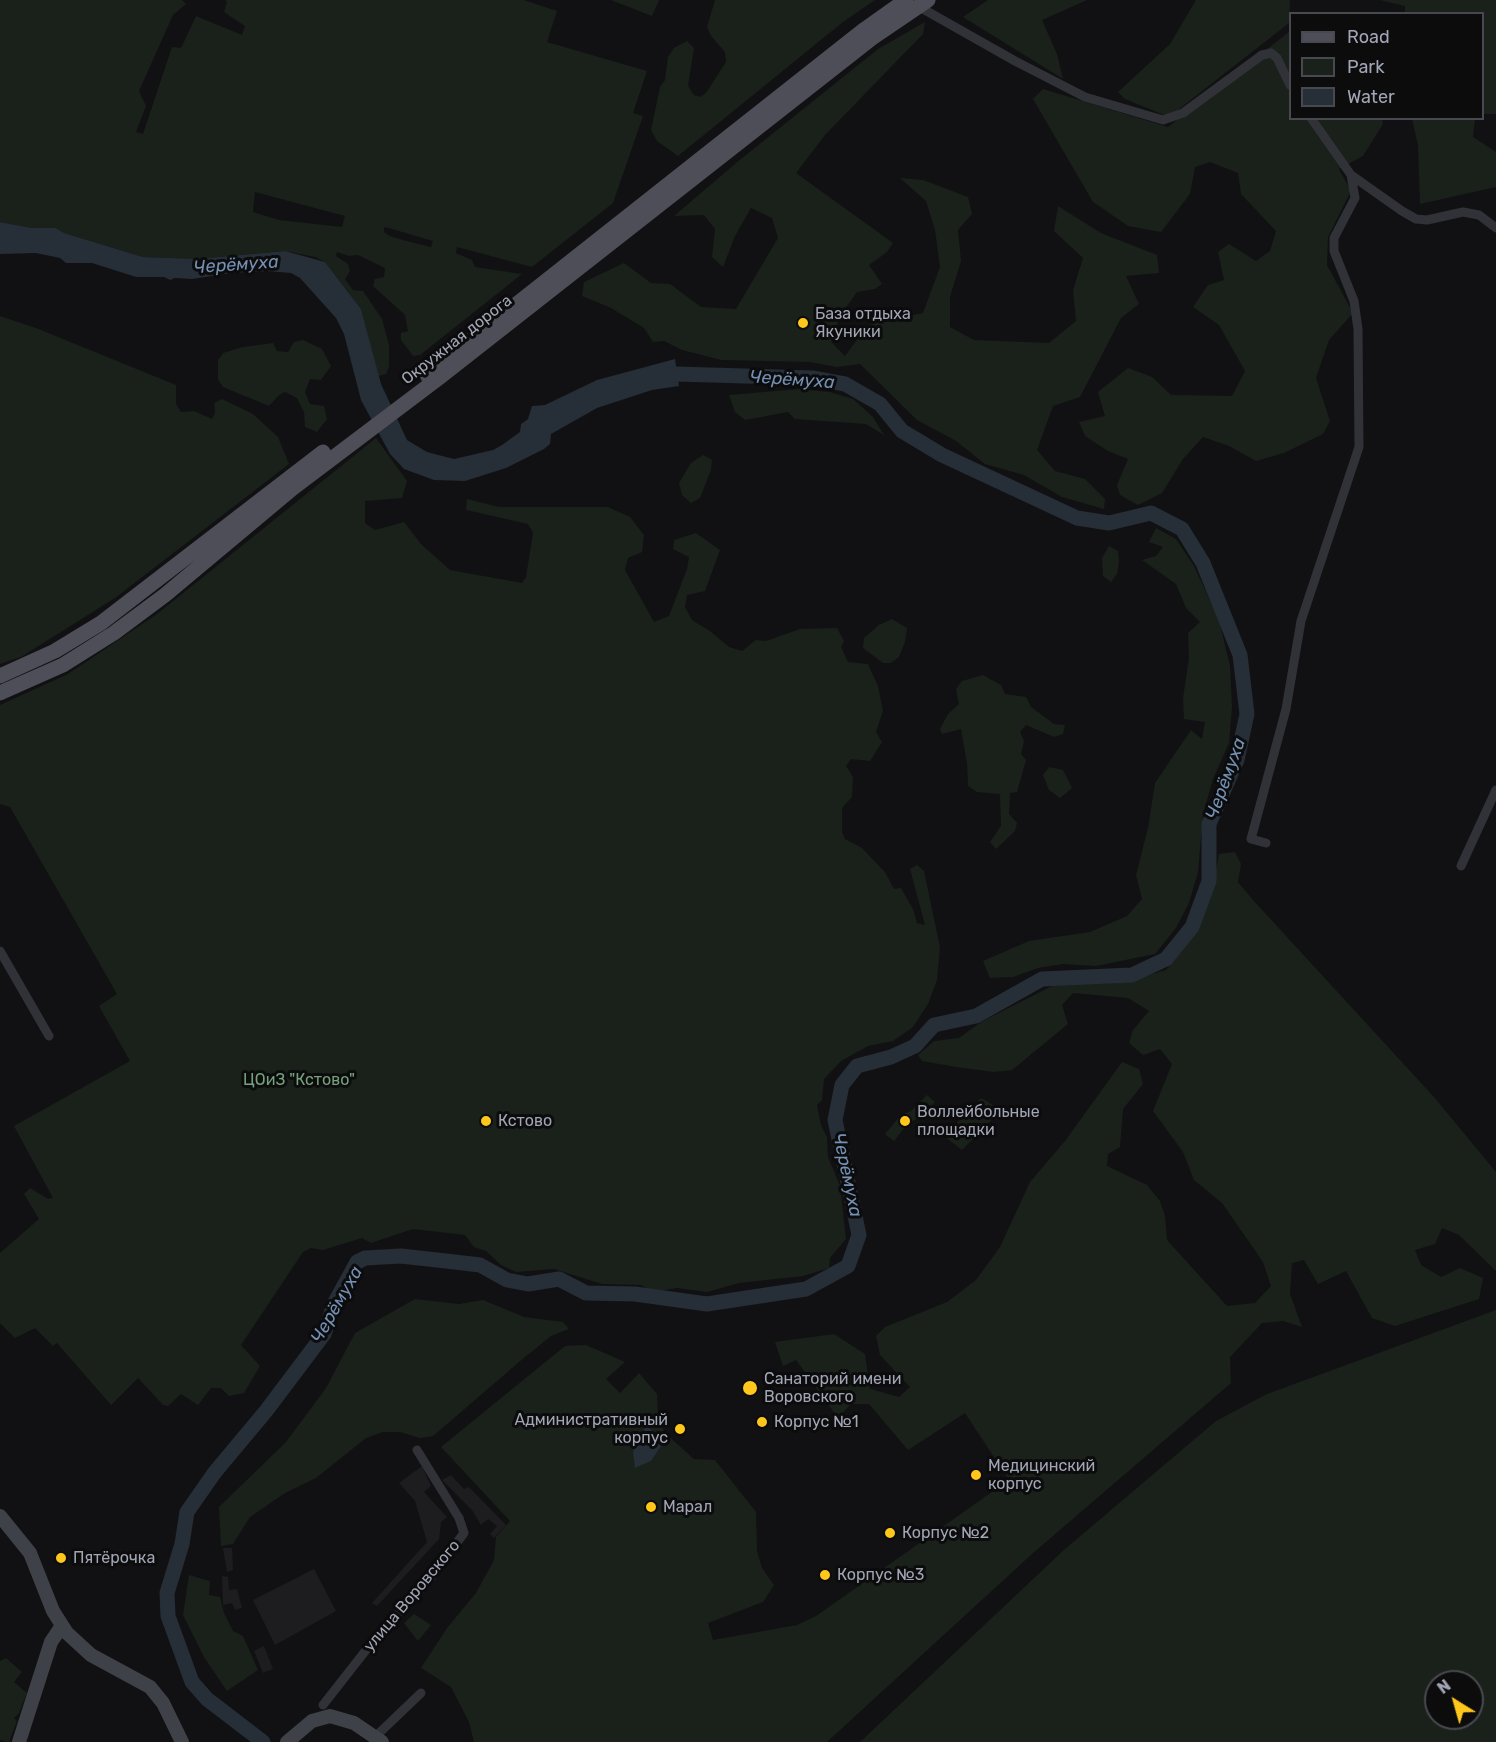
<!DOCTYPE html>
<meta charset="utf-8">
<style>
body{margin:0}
#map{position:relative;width:1496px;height:1742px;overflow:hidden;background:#111113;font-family:Rubik,sans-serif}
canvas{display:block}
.legend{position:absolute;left:1289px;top:12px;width:195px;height:108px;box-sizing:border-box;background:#0c0c0d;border:2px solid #484950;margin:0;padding:8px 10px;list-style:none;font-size:18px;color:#a1a5b5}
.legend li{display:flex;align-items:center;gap:12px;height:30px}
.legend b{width:30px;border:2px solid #484950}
.north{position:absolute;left:1424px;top:1670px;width:60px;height:60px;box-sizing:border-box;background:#0c0c0d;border:2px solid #484950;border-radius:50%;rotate:323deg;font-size:16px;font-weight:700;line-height:24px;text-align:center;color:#a1a5b5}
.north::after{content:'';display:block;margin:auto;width:21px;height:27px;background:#ffc71c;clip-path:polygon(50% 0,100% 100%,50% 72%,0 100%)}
</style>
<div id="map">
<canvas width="1496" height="1742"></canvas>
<ul class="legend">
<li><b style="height:8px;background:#4d4e57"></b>Road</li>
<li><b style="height:16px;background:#19211a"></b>Park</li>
<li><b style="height:16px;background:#262e37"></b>Water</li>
</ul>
<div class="north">N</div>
</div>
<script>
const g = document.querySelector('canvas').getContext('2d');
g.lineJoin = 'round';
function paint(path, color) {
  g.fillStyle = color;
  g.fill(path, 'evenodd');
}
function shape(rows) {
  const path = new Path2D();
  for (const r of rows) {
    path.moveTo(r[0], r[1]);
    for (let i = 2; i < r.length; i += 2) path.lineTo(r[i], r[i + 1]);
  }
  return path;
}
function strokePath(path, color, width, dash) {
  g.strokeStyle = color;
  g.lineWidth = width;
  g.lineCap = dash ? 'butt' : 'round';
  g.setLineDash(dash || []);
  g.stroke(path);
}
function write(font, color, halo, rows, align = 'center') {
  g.font = font + ' Rubik,sans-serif';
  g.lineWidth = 6;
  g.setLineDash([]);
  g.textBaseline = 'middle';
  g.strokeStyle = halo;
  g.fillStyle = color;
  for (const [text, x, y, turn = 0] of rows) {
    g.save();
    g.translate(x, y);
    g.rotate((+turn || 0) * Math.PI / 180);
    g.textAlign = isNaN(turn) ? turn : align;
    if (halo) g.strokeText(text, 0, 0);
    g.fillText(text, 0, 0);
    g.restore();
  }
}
paint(shape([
 [422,1466,431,1486,424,1492,447,1517,441,1522,439,1539,377,1606,372,1603,427,1542,415,1501,399,1483],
 [451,1475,464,1489,469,1487,506,1525,494,1538,490,1534,497,1526,488,1519,481,1525,472,1510,442,1480],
 [223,1548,232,1548,233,1570,227,1572],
 [314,1569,336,1611,275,1645,253,1600],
 [222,1576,228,1577,229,1590,237,1589,242,1608,235,1610,232,1603,223,1605],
 [264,1646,273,1669,263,1673,254,1651]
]), '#1d1d20');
paint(shape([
 [0,0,182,0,186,4,173,15,139,91,146,106,136,132,143,134,172,47,181,48,196,16,242,35,245,26,224,12,227,2,225,0,524,0,557,11,547,42,647,71,633,113,643,116,613,203,532,267,457,247,456,253,472,260,475,267,522,274,420,355,413,356,401,340,401,333,408,331,405,315,373,286,375,279,384,277,385,268,358,255,349,256,337,252,336,256,348,264,350,271,345,279,353,290,363,291,382,319,389,345,389,367,386,374,378,376,361,309,325,262,315,257,285,251,198,259,143,257,64,233,56,228,32,228,0,222],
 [255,192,345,216,342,227,279,220,253,212],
 [384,228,385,227,433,241,431,247,406,241,390,236,384,232],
 [611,0,659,0,652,16],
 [715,0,875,0,843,22,678,156,657,141,651,130,660,87,665,80,668,57,674,48,687,41,694,48,688,86,694,95,700,97,706,93,726,62,725,52,711,36,707,27],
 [988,0,1087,0,1042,20,1057,54,1063,79,963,17],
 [1196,0,1290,0,1289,23,1169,117,1125,99,1118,92,1170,44],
 [1380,0,1496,0,1496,114,1483,114,1482,14,1405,13,1405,6],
 [925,22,923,34,825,135,796,173,893,243,887,252,869,265,882,284,875,289,857,292,840,316,831,342,845,356,868,325,923,313,940,267,935,230,926,201,900,178,923,180,968,197,972,214,958,230,961,261,950,297,950,327,974,340,1049,343,1076,321,1073,290,1083,258,1054,231,1058,206,1101,233,1157,255,1159,273,1126,276,1139,304,1121,318,1080,397,1053,406,1037,450,1055,471,1085,479,1105,499,1104,509,1062,497,1024,475,985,464,956,441,917,420,860,364,837,367,810,362,721,360,682,350,664,341,653,342,644,328,611,308,582,296,584,282,624,263,651,283,670,284,701,307,736,309,778,238,772,218,751,208,735,236,723,267,712,257,715,229,704,215,674,216,736,163,878,49],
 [1290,31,1290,118,1382,119,1383,124,1363,156,1339,169,1351,191,1328,237,1327,265,1353,313,1329,340,1316,378,1330,421,1323,434,1284,453,1256,461,1229,446,1203,437,1183,459,1162,493,1138,505,1120,495,1117,485,1128,459,1108,451,1085,436,1079,422,1105,416,1098,392,1128,368,1152,377,1171,395,1232,396,1245,371,1219,325,1193,307,1208,285,1224,280,1218,252,1229,244,1256,261,1270,251,1276,231,1241,194,1238,173,1210,162,1195,167,1190,194,1161,232,1128,226,1093,202,1033,99,1043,89,1168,127],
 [1412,119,1475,119,1473,137,1496,152,1496,187,1420,204,1418,145],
 [0,316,36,328,176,385,176,404,181,412,194,411,212,419,215,413,214,403,222,399,253,414,278,437,289,464,115,598,21,657,0,664],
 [303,340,322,349,331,366,321,380,310,379,305,392,310,404,324,406,327,419,317,432,305,427,304,412,297,398,285,392,279,395,269,406,223,387,218,380,218,360,223,353,243,347,273,343,277,351,288,352,294,342],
 [799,389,830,392,853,399,873,417,884,435,866,424,795,419,788,412,745,420,735,412,729,395],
 [376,438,407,481,402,498,365,501,365,523,375,530,404,522,421,544,450,570,522,583,526,577,533,533,528,524,466,510,467,499,499,507,608,507,630,517,644,535,642,552,628,558,625,570,654,622,669,616,687,569,689,557,673,549,674,540,696,533,720,550,705,591,687,595,685,607,692,620,710,631,729,647,742,651,756,640,766,641,800,629,837,628,844,641,841,647,848,662,868,664,878,686,883,711,876,732,882,742,870,761,851,759,846,766,853,777,852,797,842,808,842,832,845,839,862,848,885,872,894,889,901,888,913,909,917,923,925,925,910,869,917,865,924,871,940,947,937,980,928,1004,913,1027,893,1041,868,1046,841,1061,824,1079,822,1100,817,1105,821,1125,827,1137,828,1157,840,1186,846,1239,830,1258,829,1268,803,1276,739,1283,707,1292,677,1288,654,1292,641,1285,602,1284,554,1269,516,1272,501,1265,486,1251,474,1247,465,1235,413,1229,371,1243,362,1238,323,1250,311,1248,303,1252,241,1345,260,1366,244,1393,229,1396,221,1388,211,1388,198,1405,181,1394,168,1406,163,1405,138,1378,111,1405,57,1343,53,1346,35,1328,15,1338,0,1323,0,1253,39,1219,24,1194,30,1188,48,1199,53,1198,14,1126,130,1061,99,1006,117,994,10,807,0,804,0,705,68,674,157,614],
 [703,455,712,460,711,470,700,498,691,503,682,495,679,483,691,463],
 [1156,528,1176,539,1194,566,1219,620,1230,666,1232,707,1229,743,1213,779,1203,814,1198,872,1189,903,1176,928,1155,954,1096,966,1063,964,1038,968,1013,977,990,978,983,961,1029,941,1090,932,1127,916,1142,899,1136,875,1148,828,1155,783,1191,730,1202,739,1205,722,1184,719,1183,698,1189,658,1188,633,1200,622,1186,608,1176,584,1142,560,1156,556,1163,547,1149,542],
 [1109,546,1118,551,1119,562,1117,574,1111,582,1103,576,1102,558],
 [892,619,907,628,905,642,899,657,891,663,883,663,863,648,864,638,879,625],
 [983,675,1001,685,1005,694,1026,697,1031,707,1054,724,1065,725,1063,734,1054,737,1026,725,1020,732,1024,741,1021,754,1026,760,1017,792,1010,793,1009,814,1017,823,1015,831,996,849,990,842,1001,826,1000,794,977,792,968,786,967,764,961,729,942,734,940,729,948,714,959,704,956,689,962,681],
 [1049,767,1063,770,1072,788,1060,798,1049,790,1043,775],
 [1235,852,1241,864,1238,882,1253,900,1434,1097,1496,1172,1496,1271,1459,1235,1442,1228,1435,1244,1415,1250,1421,1265,1441,1277,1460,1268,1483,1278,1479,1299,1395,1326,1372,1318,1346,1271,1318,1284,1304,1260,1292,1263,1290,1294,1302,1327,1283,1321,1262,1323,1230,1357,1231,1383,1032,1554,827,1742,474,1742,469,1722,451,1687,421,1668,447,1628,476,1593,494,1560,496,1537,510,1521,441,1447,565,1346,586,1345,625,1362,606,1379,620,1393,639,1373,657,1394,658,1419,665,1433,694,1459,715,1460,756,1512,757,1551,762,1568,774,1585,763,1602,708,1623,713,1640,797,1625,816,1616,1009,1480,965,1413,908,1450,869,1404,851,1404,838,1418,796,1360,783,1366,775,1342,834,1334,865,1354,870,1389,899,1397,910,1387,880,1355,876,1336,885,1327,947,1302,976,1280,1000,1247,1030,1182,1065,1141,1122,1062,1139,1069,1143,1084,1123,1109,1120,1147,1108,1154,1107,1166,1147,1185,1160,1201,1165,1216,1167,1240,1227,1306,1255,1303,1271,1286,1263,1262,1222,1203,1194,1180,1183,1152,1153,1111,1172,1064,1160,1049,1143,1055,1129,1043,1133,1030,1149,1011,1128,998,1073,993,1062,1005,1068,1024,1012,1070,994,1072,956,1067,922,1061,918,1055,934,1041,959,1038,981,1022,1050,987,1067,982,1128,981,1166,970,1184,948,1205,905,1215,876,1219,854],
 [927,1095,935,1102,919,1118,908,1123,894,1141,885,1134,900,1116,911,1111],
 [981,1098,1001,1110,962,1150,944,1136],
 [415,1299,459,1304,483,1300,524,1317,563,1322,569,1329,551,1336,525,1357,433,1436,420,1438,400,1432,383,1432,366,1438,316,1478,285,1493,250,1517,233,1544,221,1546,219,1507,286,1442,326,1388,355,1333],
 [1496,1310,1496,1742,860,1742,1065,1549,1216,1421,1267,1394],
 [1436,1682,1472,1682,1472,1718,1436,1718],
 [189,1575,210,1581,209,1595,220,1597,224,1613,233,1631,243,1636,258,1670,227,1691,204,1657,183,1615],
 [414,1614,431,1625,418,1641,404,1623],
 [6,1658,22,1672,14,1682,27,1693,19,1713,14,1718,17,1721,9,1742,0,1740,0,1661]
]), '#19211a');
paint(shape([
 [0,222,32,228,56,228,64,233,143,257,198,259,285,251,325,262,361,309,381,384,407,440,427,452,454,459,493,450,502,445,520,432,521,424,528,419,532,406,545,405,597,380,675,359,679,386,652,390,597,408,551,434,550,444,544,449,506,468,465,481,434,480,404,469,390,454,361,400,344,334,336,318,300,278,291,273,267,271,232,273,192,279,175,278,170,280,164,277,136,277,92,263,66,263,60,258,36,253,0,254],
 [646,1426,658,1434,661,1446,651,1461,635,1468,633,1452]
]), '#262e37');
strokePath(shape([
 [263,1742,207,1699,192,1682,168,1616,167,1593,182,1544,187,1512,215,1472,266,1411,324,1334,335,1302,357,1262,365,1258,401,1256,446,1261,480,1265,507,1280,528,1284,559,1279,586,1293,635,1294,707,1304,806,1289,848,1266,859,1235,835,1120,842,1085,857,1066,891,1057,915,1046,934,1025,976,1016,1042,979,1132,975,1166,959,1192,927,1209,881,1209,824,1237,760,1247,714,1240,655,1203,563,1182,529,1151,513,1109,523,1077,518,942,455,902,431,880,404,845,384,812,378,677,374,657,377]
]), '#262e37', 15);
strokePath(shape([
 [916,5,1015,61,1085,97,1163,120,1183,113,1262,55,1271,53,1277,58,1290,85],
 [1311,118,1351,175,1402,211,1416,219,1427,220,1463,212,1479,215,1496,228],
 [1266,843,1251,839,1286,709,1301,621,1359,447,1358,329,1354,301,1334,251,1334,238,1355,198,1351,175],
 [1461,866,1496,790],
 [0,951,49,1036],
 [323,1705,370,1645,430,1579,464,1533,459,1518,417,1450],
 [375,1737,421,1693]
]), '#313238', 9);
strokePath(shape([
 [0,1516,30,1553,53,1611,67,1633,91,1655,150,1687,163,1703,182,1742],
 [19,1742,51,1642,61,1627],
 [287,1742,312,1721,330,1716,354,1723,382,1742]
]), '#3f4148', 14);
strokePath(shape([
 [427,375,865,29,906,0],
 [0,676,55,651,101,623,323,452],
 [0,693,63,665,114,633,165,595,293,488,440,377,872,38,928,0]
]), '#4d4e57', 15);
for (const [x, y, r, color] of [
 [803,323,6,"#ffc71c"],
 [486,1121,6,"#ffc71c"],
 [905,1121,6,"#ffc71c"],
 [750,1388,8,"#ffc71c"],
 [762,1422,6,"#ffc71c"],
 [680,1429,6,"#ffc71c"],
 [976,1475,6,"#ffc71c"],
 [651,1507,6,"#ffc71c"],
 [890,1533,6,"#ffc71c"],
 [61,1558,6,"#ffc71c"],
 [825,1575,6,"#ffc71c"]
]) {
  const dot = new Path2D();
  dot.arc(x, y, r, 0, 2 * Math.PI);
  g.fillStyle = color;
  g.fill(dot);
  strokePath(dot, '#0c0c0d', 2);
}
write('16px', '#a1a5b5', '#0c0c0d', [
 ["База отдыха",815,314],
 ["Якуники",815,332],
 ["Воллейбольные",917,1112],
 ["площадки",917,1130],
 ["Кстово",498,1121],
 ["Санаторий имени",764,1379],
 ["Воровского",764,1397],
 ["Административный",668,1420,"right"],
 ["корпус",668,1438,"right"],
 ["Корпус №1",774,1422],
 ["Медицинский",988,1466],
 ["корпус",988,1484],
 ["Марал",663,1507],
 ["Корпус №2",902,1533],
 ["Пятёрочка",73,1558],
 ["Корпус №3",837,1575]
], 'left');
write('16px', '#a1a5b5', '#0c0c0d', [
 ["Окружная дорога",457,340,-38],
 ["улица Воровского",412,1596,-50]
]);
write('16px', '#75a27c', '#0c0c0d', [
 ["ЦОиЗ \"Кстово\"",299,1080]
]);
write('italic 18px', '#7490b4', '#0c0c0d', [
 ["Черёмуха",236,265,-4],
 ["Черёмуха",792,380,4],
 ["Черёмуха",1226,779,-70],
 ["Черёмуха",847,1175,78],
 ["Черёмуха",337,1305,-60]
]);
</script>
